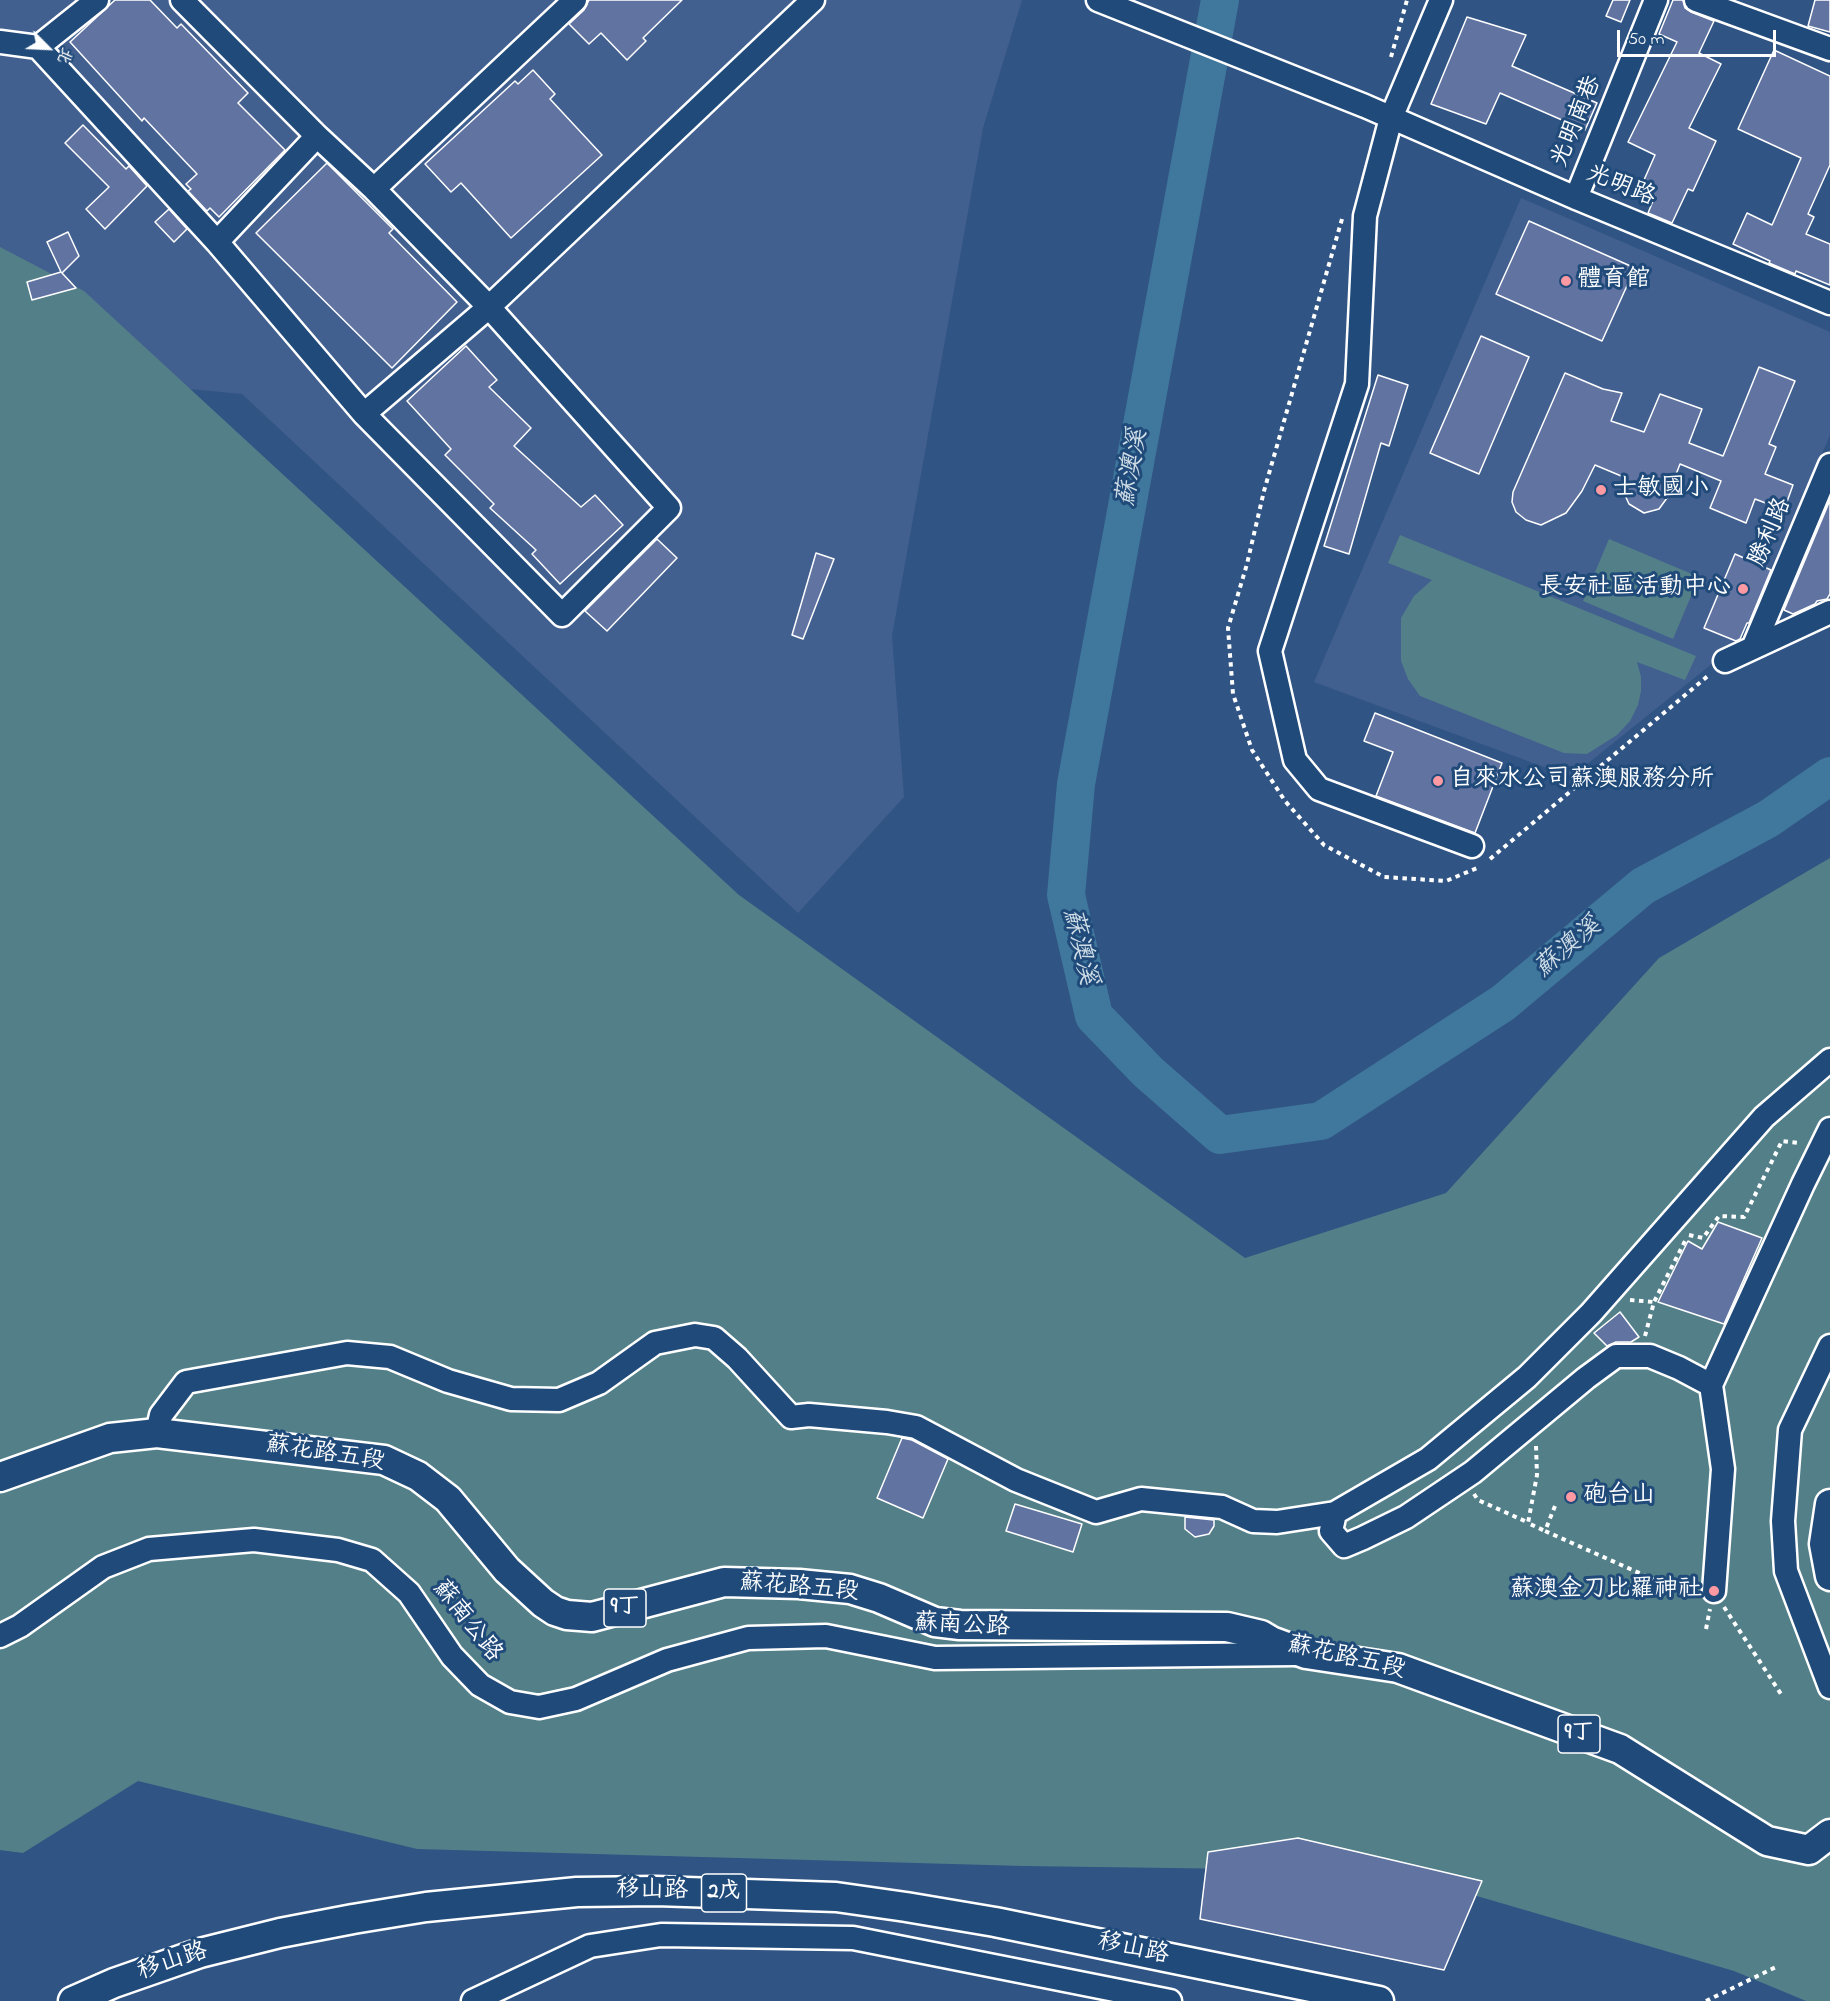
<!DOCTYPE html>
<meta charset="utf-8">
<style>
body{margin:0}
#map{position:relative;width:1830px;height:2001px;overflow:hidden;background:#305484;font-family:"Indie Flower","LXGW WenKai TC",sans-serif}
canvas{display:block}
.north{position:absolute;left:18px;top:18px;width:60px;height:60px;-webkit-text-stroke:4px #1f4a7a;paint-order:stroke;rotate:114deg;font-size:16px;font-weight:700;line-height:24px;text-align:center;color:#fff}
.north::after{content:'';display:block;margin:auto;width:21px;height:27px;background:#fff;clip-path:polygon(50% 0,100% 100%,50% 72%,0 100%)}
.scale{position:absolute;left:1617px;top:30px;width:159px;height:27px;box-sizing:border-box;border:3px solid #fff;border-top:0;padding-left:8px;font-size:18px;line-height:21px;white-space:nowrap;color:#fff;-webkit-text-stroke:4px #1f4a7a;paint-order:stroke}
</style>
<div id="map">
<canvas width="1830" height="2001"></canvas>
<div class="north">北</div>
<div class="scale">50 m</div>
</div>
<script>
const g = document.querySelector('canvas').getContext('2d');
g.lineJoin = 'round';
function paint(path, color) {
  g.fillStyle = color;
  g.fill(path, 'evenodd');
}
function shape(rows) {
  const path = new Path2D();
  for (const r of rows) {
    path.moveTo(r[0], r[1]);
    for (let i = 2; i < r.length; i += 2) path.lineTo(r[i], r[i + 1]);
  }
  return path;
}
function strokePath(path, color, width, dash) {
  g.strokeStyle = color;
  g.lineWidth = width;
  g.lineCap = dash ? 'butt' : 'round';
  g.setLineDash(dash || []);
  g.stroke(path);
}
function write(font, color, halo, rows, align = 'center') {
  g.font = font + ' "Indie Flower","LXGW WenKai TC",sans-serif';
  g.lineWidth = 6;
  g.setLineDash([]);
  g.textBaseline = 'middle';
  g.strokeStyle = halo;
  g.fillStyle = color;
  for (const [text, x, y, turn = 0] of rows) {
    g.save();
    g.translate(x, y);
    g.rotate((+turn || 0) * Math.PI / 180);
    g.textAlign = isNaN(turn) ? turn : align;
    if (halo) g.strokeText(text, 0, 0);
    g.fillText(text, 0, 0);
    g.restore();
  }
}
paint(shape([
 [0,0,1022,0,983,128,892,636,904,797,798,913,242,394,0,371],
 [1521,198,1830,332,1830,435,1773,570,1735,555,1705,628,1739,642,1571,777,1314,682]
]), '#42608f');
paint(shape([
 [0,247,84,291,739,895,1245,1258,1446,1193,1659,958,1830,858,1830,2001,1806,2001,1734,1971,1391,1871,1023,1866,417,1849,138,1781,23,1853,0,1850],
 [1400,535,1696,656,1685,680,1637,662,1641,677,1641,691,1638,705,1630,721,1617,735,1587,754,1564,753,1420,696,1408,679,1401,661,1401,618,1414,596,1432,580,1388,563],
 [1609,539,1699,577,1673,639,1583,601]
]), '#537f88');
strokePath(shape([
 [1220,0,1076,784,1066,895,1094,1016,1148,1072,1220,1135,1321,1121,1503,1003,1643,886,1768,819,1830,776]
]), '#40779c', 38);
const building = shape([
 [115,0,150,0,177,28,181,24,248,93,238,103,285,150,219,217,210,208,207,211,188,191,191,189,186,184,197,174,144,118,142,121,70,42,115,0],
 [589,0,682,0,643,38,646,41,627,60,601,33,589,44,569,24,584,10,589,0],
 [1613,0,1630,0,1621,22,1606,16,1613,0],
 [1673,0,1683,0,1685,8,1691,12,1714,21,1699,53,1721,64,1689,128,1716,141,1693,191,1688,189,1672,223,1648,213,1655,196,1640,189,1655,155,1628,142,1677,42,1659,34,1673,0],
 [1815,0,1830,0,1830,32,1808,26,1815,0],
 [1467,17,1526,35,1512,66,1597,103,1585,130,1500,93,1486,124,1431,104,1467,17],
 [1774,50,1830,76,1830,165,1808,214,1814,217,1806,234,1830,244,1830,285,1796,271,1795,274,1769,263,1770,261,1733,244,1747,213,1772,225,1801,158,1738,129,1774,50],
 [533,70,555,94,550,99,602,155,511,238,461,183,451,192,425,164,515,81,518,84,533,70],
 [83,125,126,169,129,166,147,186,105,229,86,209,109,187,65,143,83,125],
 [327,163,393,229,389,233,457,302,392,368,256,233,327,163],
 [169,209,187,229,174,242,155,222,169,209],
 [1529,221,1635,268,1602,341,1496,294,1529,221],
 [68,232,79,256,62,273,76,288,32,300,27,282,61,272,47,242,68,232],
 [1481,336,1529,357,1479,474,1430,453,1481,336],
 [466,346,497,380,489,387,531,428,514,446,581,507,595,495,623,525,560,584,532,554,536,550,490,508,494,504,445,455,451,449,407,401,466,346],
 [1759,367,1795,381,1769,444,1776,447,1765,474,1793,485,1784,510,1755,499,1746,523,1710,508,1721,481,1680,464,1667,498,1659,509,1644,513,1629,504,1623,491,1626,478,1595,465,1582,491,1566,513,1541,525,1526,520,1516,512,1512,502,1513,492,1565,373,1603,389,1622,393,1611,421,1644,432,1660,394,1702,409,1689,443,1723,456,1759,367],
 [1378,375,1408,385,1389,446,1381,443,1349,554,1324,546,1378,375],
 [1830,500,1830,594,1827,599,1817,601,1815,604,1793,614,1784,610,1830,500],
 [657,539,677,558,607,631,585,611,657,539],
 [816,553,834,559,803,639,792,635,816,553],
 [1735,554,1771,570,1749,623,1747,623,1740,639,1736,641,1704,628,1735,554],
 [1375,713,1502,763,1475,833,1376,796,1393,752,1364,741,1375,713],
 [1718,1222,1762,1238,1724,1324,1658,1302,1688,1241,1702,1249,1718,1222],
 [1620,1312,1639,1337,1631,1342,1616,1342,1607,1346,1594,1333,1620,1312],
 [902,1438,912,1440,948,1459,923,1518,877,1498,902,1438],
 [1015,1504,1082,1524,1073,1552,1006,1531,1015,1504],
 [1185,1517,1214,1520,1214,1526,1209,1534,1195,1537,1185,1529,1185,1517],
 [1298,1838,1482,1881,1444,1970,1200,1919,1208,1852,1298,1838]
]);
paint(building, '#6073a1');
strokePath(building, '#fff', 1.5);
const minor = shape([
 [97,0,38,47,217,242,364,414,562,615,669,508,489,307,374,189],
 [182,0,317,136],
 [1098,0,1365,106,1576,198,1830,303],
 [1441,0,1391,118,1365,216,1357,384,1270,651,1295,760,1319,789,1472,846],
 [1696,0,1830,49],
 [0,42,38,47],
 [1576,198,1656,0],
 [217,242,317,136,374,189,575,0],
 [364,414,489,307,813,0],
 [1753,648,1830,465],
 [1725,661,1830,612],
 [1830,1346,1790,1430,1783,1521,1786,1571,1830,1687],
 [157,1433,161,1415,186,1382,347,1353,390,1357,448,1381,511,1399,559,1400,599,1383,655,1343,695,1335,714,1338,737,1358,791,1417,809,1415,887,1422,916,1427,1016,1480,1096,1512,1141,1499,1222,1507,1253,1521,1277,1522,1335,1513,1428,1459,1527,1377,1591,1313,1764,1117,1830,1060],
 [1335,1513,1331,1531,1344,1546,1363,1538,1406,1517,1473,1472,1586,1378,1616,1356,1650,1356,1679,1368,1711,1385],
 [1714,1591,1723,1469,1711,1385,1803,1184,1830,1129],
 [0,1636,20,1626,103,1567,149,1549,254,1540,338,1550,372,1560,409,1593,452,1656,480,1685,510,1702,539,1707,576,1699,667,1660,748,1638,826,1636,935,1658,1295,1654],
 [473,2001,590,1946,661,1935,853,1938,1170,2001]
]);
const major = shape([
 [0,1477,110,1438,157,1433,384,1460,418,1476,448,1499,507,1570,543,1603,555,1611,567,1615,592,1617,724,1582,799,1584,850,1589,879,1598,935,1622,960,1625,1227,1627,1261,1635,1271,1641,1306,1654,1398,1668,1620,1749,1767,1841,1809,1850,1830,1834],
 [1830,1504,1824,1544,1830,1576],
 [73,2001,114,1983,200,1953,280,1933,353,1919,426,1907,577,1892,656,1891,836,1897,906,1907,995,1922,1379,2001]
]);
strokePath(minor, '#fff', 27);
strokePath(major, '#fff', 33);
strokePath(shape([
 [1391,57,1407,0],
 [1342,219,1264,491,1247,564,1228,628,1233,694,1252,750,1285,801,1324,845,1384,877,1446,881,1477,868],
 [1490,859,1709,675],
 [1689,1235,1703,1238,1719,1216,1744,1217,1782,1141,1799,1143],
 [1630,1300,1654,1302],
 [1645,1336,1654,1302,1685,1241],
 [1536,1446,1537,1475,1528,1523,1545,1531],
 [1474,1494,1478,1500,1527,1522],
 [1555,1506,1545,1531,1684,1593,1692,1583],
 [1724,1607,1781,1694],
 [1706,1629,1710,1609],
 [1706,2001,1776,1967]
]), '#fff', 4, [4.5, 4.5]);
strokePath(minor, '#1f4a7a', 22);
strokePath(major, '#1f4a7a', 28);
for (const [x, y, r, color] of [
 [1566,281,6,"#ff9aa2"],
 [1601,490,6,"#ff9aa2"],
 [1743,589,6,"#ff9aa2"],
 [1438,781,6,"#ff9aa2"],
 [1571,1497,6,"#ff9aa2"],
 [1714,1591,6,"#ff9aa2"]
]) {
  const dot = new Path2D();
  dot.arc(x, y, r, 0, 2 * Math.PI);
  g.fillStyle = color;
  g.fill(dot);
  strokePath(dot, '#1f4a7a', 2);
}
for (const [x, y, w] of [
 [625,1608,42],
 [1579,1734,42],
 [724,1893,45]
]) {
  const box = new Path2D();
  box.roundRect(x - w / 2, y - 19, w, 38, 4.5);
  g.fillStyle = '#1f4a7a';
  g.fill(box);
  strokePath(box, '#fff', 1.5);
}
write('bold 22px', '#fff', null, [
 ["9丁",625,1608],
 ["9丁",1579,1734],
 ["2戊",724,1893]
]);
write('24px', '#fff', '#1f4a7a', [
 ["光明南巷",1578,122,-68],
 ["光明路",1620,187,22],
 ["勝利路",1772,533,-67],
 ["蘇花路五段",325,1455,9],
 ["蘇花路五段",799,1589,5],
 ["蘇南公路",466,1622,52],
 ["蘇南公路",962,1627,3],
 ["蘇花路五段",1346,1659,13],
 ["移山路",652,1892,1],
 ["移山路",1133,1950,12],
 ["移山路",173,1963,-18]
]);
write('24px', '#fff', '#1f4a7a', [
 ["體育館",1578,281],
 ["士敏國小",1613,490],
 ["長安社區活動中心",1731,589,"right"],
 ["自來水公司蘇澳服務分所",1450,781],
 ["砲台山",1583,1497],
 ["蘇澳金刀比羅神社",1702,1591,"right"]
], 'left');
write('italic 26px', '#cfdde6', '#1f4a7a', [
 ["蘇澳溪",1134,468,-80],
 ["蘇澳溪",1078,947,77],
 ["蘇澳溪",1569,949,-40]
]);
</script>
